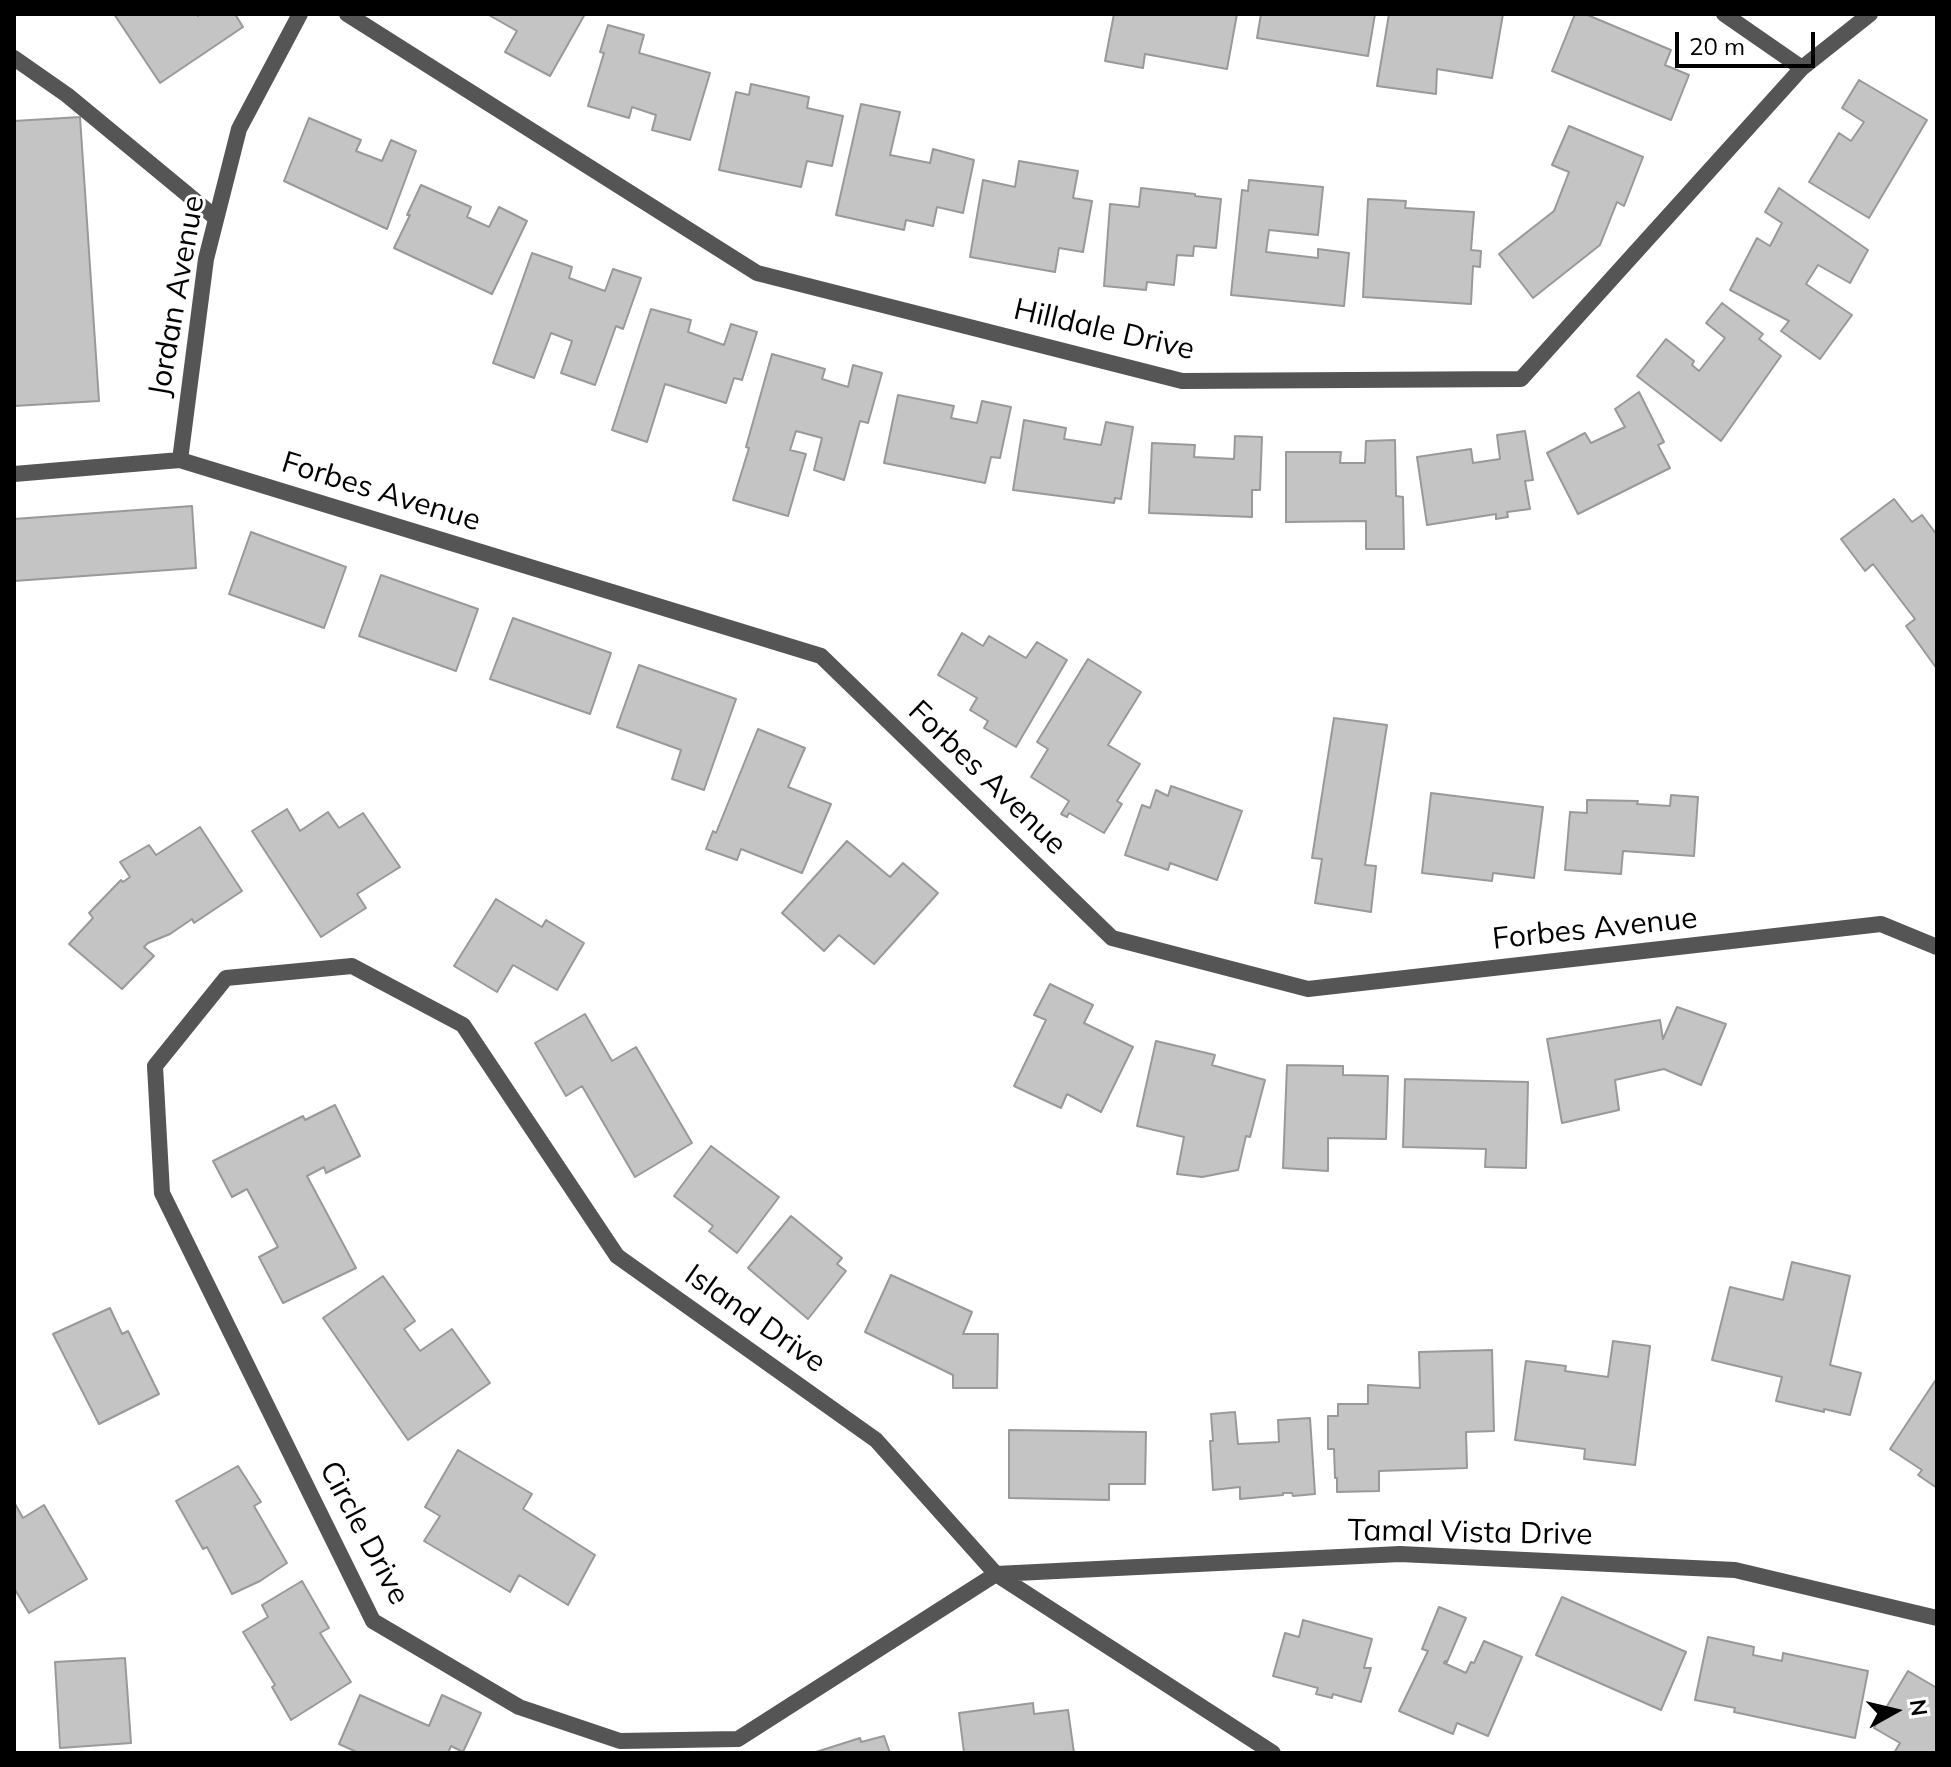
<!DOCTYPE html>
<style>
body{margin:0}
#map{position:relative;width:1951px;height:1767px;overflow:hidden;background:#fff;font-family:Mulish,sans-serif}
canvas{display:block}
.frame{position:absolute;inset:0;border:16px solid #000;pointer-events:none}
.north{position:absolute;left:1855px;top:1671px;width:80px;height:80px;-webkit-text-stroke:6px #fff;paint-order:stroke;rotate:82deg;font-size:22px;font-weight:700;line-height:32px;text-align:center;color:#000}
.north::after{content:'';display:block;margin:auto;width:28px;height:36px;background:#000;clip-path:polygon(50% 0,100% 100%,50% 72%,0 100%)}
.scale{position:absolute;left:1675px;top:32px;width:140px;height:36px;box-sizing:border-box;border:4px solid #000;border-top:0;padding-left:10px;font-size:24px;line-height:28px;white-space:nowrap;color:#000;-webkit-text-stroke:6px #fff;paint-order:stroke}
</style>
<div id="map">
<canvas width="1951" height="1767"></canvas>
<div class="frame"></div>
<div class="north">N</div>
<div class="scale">20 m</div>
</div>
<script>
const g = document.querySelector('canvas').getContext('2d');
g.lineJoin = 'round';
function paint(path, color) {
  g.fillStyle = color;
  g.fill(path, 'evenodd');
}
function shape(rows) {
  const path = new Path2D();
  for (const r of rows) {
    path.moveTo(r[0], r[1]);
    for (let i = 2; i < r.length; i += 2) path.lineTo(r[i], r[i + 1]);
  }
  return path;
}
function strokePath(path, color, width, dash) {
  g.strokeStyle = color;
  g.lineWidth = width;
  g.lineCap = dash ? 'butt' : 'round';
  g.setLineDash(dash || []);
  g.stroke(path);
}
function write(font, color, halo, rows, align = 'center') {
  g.font = font + ' Mulish,sans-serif';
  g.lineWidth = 6;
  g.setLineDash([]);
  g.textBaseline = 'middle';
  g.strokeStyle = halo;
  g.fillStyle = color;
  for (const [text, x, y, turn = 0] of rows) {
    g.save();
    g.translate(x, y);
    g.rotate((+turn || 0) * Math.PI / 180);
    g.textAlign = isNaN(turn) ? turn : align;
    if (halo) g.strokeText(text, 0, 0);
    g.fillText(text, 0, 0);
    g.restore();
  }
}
const building = shape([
 [114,14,197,14,198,16,200,14,235,14,243,27,160,83,114,14],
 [487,14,585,14,550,76,505,52,517,31,487,14],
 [1114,14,1237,14,1227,69,1145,54,1143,68,1105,61,1114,14],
 [1261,14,1375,14,1368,56,1257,38,1261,14],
 [1389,14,1503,14,1492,78,1437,69,1436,94,1377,86,1389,14],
 [1575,14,1585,14,1671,50,1665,65,1689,75,1671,120,1552,71,1575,14],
 [608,25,644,35,639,53,710,73,690,140,652,130,656,115,632,107,629,118,588,106,604,53,600,52,608,25],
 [1859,80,1927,120,1869,218,1809,182,1839,133,1851,141,1864,122,1842,108,1859,80],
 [751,84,809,97,807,108,843,116,832,166,807,161,801,187,719,170,736,92,749,95,751,84],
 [861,104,900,112,890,155,930,163,933,149,974,160,963,213,937,207,933,226,906,220,904,230,836,215,861,104],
 [80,117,99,401,14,406,14,121,80,117],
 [309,118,361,140,356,151,382,161,391,140,416,151,387,229,284,181,309,118],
 [1569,126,1643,157,1624,206,1617,202,1600,245,1533,298,1499,254,1554,211,1569,172,1552,165,1569,126],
 [1019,161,1078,171,1073,198,1092,201,1083,252,1059,248,1055,272,970,257,983,180,1015,187,1019,161],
 [1249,180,1323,187,1318,235,1269,230,1266,252,1318,258,1318,249,1349,253,1344,306,1231,295,1242,190,1248,191,1249,180],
 [421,185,471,207,467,217,489,227,499,207,527,221,492,294,394,248,410,215,407,215,421,185],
 [1141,188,1195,194,1195,196,1221,199,1216,248,1194,246,1193,256,1177,255,1174,285,1147,282,1146,290,1104,286,1110,204,1139,207,1141,188],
 [1779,188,1868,250,1850,283,1818,265,1806,284,1852,315,1820,359,1781,331,1789,321,1730,290,1757,238,1770,246,1782,223,1765,212,1779,188],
 [1368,199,1406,201,1405,208,1474,212,1471,250,1481,251,1480,267,1473,266,1471,304,1363,297,1368,199],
 [532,253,572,267,569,278,605,291,613,269,641,278,623,329,616,326,595,385,561,373,572,341,551,333,534,378,493,363,532,253],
 [1722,303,1763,334,1759,339,1781,356,1721,441,1637,376,1666,339,1694,361,1692,365,1699,371,1725,338,1706,323,1722,303],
 [651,309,691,320,688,332,724,345,731,324,757,332,742,380,734,378,726,403,665,384,647,442,612,430,651,309],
 [772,354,825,369,822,379,848,387,853,365,882,373,868,423,860,421,844,480,814,470,822,438,796,431,790,450,806,454,788,516,733,500,749,448,746,447,772,354],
 [1639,392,1664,442,1658,445,1670,468,1578,514,1547,453,1585,433,1591,443,1625,427,1615,409,1639,392],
 [898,395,954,406,951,418,977,423,982,401,1011,407,1000,458,991,457,985,483,884,463,898,395],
 [1024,420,1066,428,1064,439,1101,445,1106,422,1133,427,1121,499,1115,498,1114,503,1013,490,1024,420],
 [1525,431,1533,480,1525,481,1530,509,1507,512,1508,517,1496,519,1496,514,1427,525,1417,457,1471,449,1473,463,1500,459,1497,435,1525,431],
 [1235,436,1262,437,1260,490,1252,490,1252,517,1149,513,1152,443,1195,445,1194,457,1234,459,1235,436],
 [1395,440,1396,496,1403,497,1404,549,1366,549,1366,521,1286,522,1286,452,1341,452,1340,463,1365,463,1366,441,1395,440],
 [1894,499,1912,522,1922,515,1937,535,1937,669,1906,626,1915,619,1873,564,1865,571,1841,539,1894,499],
 [192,506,196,568,14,581,14,519,192,506],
 [251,532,346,567,324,628,229,594,251,532],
 [381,575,478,609,456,671,359,636,381,575],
 [513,618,611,653,590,714,490,679,513,618],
 [962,633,983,646,989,636,1026,658,1037,642,1067,660,1016,747,984,728,988,721,970,710,977,698,938,675,962,633],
 [1088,659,1141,692,1108,745,1140,764,1117,801,1122,804,1104,833,1069,813,1067,817,1061,814,1069,801,1031,777,1048,749,1037,742,1088,659],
 [639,665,736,699,704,790,672,779,681,750,617,727,639,665],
 [1334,718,1387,725,1365,865,1376,866,1371,912,1315,903,1322,859,1312,858,1334,718],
 [758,729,805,748,788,787,831,804,802,873,741,849,737,860,706,849,713,831,716,833,758,729],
 [1171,786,1242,811,1217,880,1170,863,1168,870,1125,855,1142,805,1150,808,1156,790,1168,796,1171,786],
 [1431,793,1543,807,1534,878,1493,873,1492,881,1422,873,1431,793],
 [1671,795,1698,797,1694,856,1623,851,1621,874,1565,870,1570,812,1587,813,1587,800,1638,801,1637,804,1670,806,1671,795],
 [287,809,300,831,328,812,339,828,363,813,400,867,357,894,366,908,321,937,252,831,287,809],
 [200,827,242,891,194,923,192,919,170,934,148,943,144,947,154,956,122,989,69,944,93,918,89,913,121,880,123,882,130,877,120,862,149,845,156,855,200,827],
 [847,841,890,877,903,863,938,893,874,964,839,935,824,951,782,913,847,841],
 [496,899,542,927,546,920,584,943,557,990,513,965,497,992,454,966,496,899],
 [1050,984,1093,1005,1084,1023,1133,1047,1101,1112,1067,1094,1061,1108,1014,1086,1046,1020,1034,1015,1050,984],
 [1677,1007,1726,1024,1701,1085,1664,1069,1615,1080,1619,1110,1562,1123,1547,1039,1660,1020,1663,1039,1677,1007],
 [585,1014,612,1061,636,1047,692,1143,635,1177,582,1086,566,1096,535,1043,585,1014],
 [1156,1041,1215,1055,1212,1065,1265,1080,1250,1137,1246,1136,1238,1170,1202,1177,1177,1174,1184,1137,1137,1126,1156,1041],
 [1287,1065,1343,1066,1343,1075,1388,1076,1386,1139,1328,1138,1328,1171,1283,1168,1287,1065],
 [1405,1079,1528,1082,1526,1168,1485,1167,1486,1149,1403,1147,1405,1079],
 [335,1105,360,1156,326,1173,324,1167,307,1176,356,1268,283,1303,259,1257,278,1247,247,1189,232,1197,213,1161,303,1116,305,1120,335,1105],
 [711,1146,779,1197,737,1253,709,1231,713,1226,674,1196,711,1146],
 [791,1216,842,1258,837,1264,846,1271,808,1319,748,1268,791,1216],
 [1792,1262,1850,1276,1830,1365,1861,1373,1850,1415,1824,1409,1824,1412,1776,1401,1782,1377,1712,1360,1730,1287,1783,1300,1792,1262],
 [891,1275,972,1312,963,1334,998,1334,997,1388,953,1388,953,1375,865,1332,891,1275],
 [383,1276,415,1321,404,1329,420,1351,452,1329,490,1383,408,1440,323,1318,383,1276],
 [110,1308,122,1334,128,1331,159,1394,99,1424,53,1334,110,1308],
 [1613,1341,1650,1346,1635,1465,1584,1459,1585,1449,1515,1440,1526,1361,1566,1366,1565,1371,1608,1377,1613,1341],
 [1492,1350,1494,1431,1466,1432,1467,1468,1379,1471,1379,1491,1337,1492,1337,1478,1335,1478,1334,1449,1328,1449,1328,1416,1338,1416,1338,1404,1368,1404,1368,1385,1420,1388,1419,1352,1492,1350],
 [1937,1378,1937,1488,1918,1475,1922,1470,1890,1449,1937,1378],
 [1235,1412,1238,1444,1279,1442,1278,1420,1310,1418,1315,1494,1293,1496,1292,1493,1283,1493,1283,1495,1240,1499,1240,1487,1213,1490,1210,1441,1213,1441,1211,1414,1235,1412],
 [1009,1430,1146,1432,1145,1484,1109,1484,1109,1500,1009,1498,1009,1430],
 [458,1450,532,1494,523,1509,595,1555,568,1605,519,1575,510,1592,424,1541,440,1516,425,1507,458,1450],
 [238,1466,261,1502,254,1506,287,1563,260,1581,232,1594,207,1547,203,1549,176,1501,238,1466],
 [14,1502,23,1518,44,1505,87,1579,29,1613,14,1588,14,1502],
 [302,1581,329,1628,320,1633,351,1682,291,1720,272,1687,275,1685,243,1632,268,1617,262,1605,302,1581],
 [1562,1597,1686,1652,1661,1710,1536,1655,1562,1597],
 [1439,1607,1466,1618,1447,1662,1445,1661,1444,1663,1466,1673,1471,1662,1474,1663,1484,1641,1522,1657,1488,1736,1457,1723,1453,1734,1399,1711,1428,1651,1422,1649,1439,1607],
 [1303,1620,1372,1639,1364,1668,1371,1668,1361,1702,1333,1694,1332,1698,1316,1694,1318,1688,1273,1676,1285,1633,1299,1637,1303,1620],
 [1708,1637,1754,1647,1753,1655,1782,1661,1783,1653,1868,1671,1855,1738,1734,1712,1735,1708,1695,1700,1708,1637],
 [125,1658,131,1743,60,1748,55,1662,125,1658],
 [1908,1671,1937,1688,1937,1753,1894,1753,1900,1743,1874,1728,1908,1671],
 [360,1695,429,1726,442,1695,481,1713,463,1752,451,1746,448,1753,359,1753,339,1744,360,1695],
 [1033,1703,1034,1714,1068,1710,1074,1753,964,1753,959,1713,1033,1703],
 [884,1736,890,1753,813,1753,860,1738,861,1742,884,1736]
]);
paint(building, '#c4c4c4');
strokePath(building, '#999', 2);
strokePath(shape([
 [14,58,67,95,216,218]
]), '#555', 16);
strokePath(shape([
 [347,14,757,273,1182,381,1521,379,1802,68,1870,14],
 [1724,14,1802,68],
 [180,460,206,259,239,129,300,14],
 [14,474,180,460,821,656,1112,938,1308,989,1881,924,1937,947],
 [1273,1753,996,1574,876,1440,617,1256,463,1025,352,966,226,978,155,1066,162,1193,373,1621,519,1707,620,1741,738,1739,996,1574,1400,1554,1735,1570,1937,1618]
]), '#555', 16);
write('30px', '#000', '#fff', [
 ["Jordan Avenue",177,296,-80],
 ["Hilldale Drive",1104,330,13],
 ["Forbes Avenue",381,492,17],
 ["Forbes Avenue",987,778,44],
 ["Forbes Avenue",1595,929,-6],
 ["Island Drive",755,1319,35],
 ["Circle Drive",364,1533,62],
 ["Tamal Vista Drive",1470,1533,1]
]);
</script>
